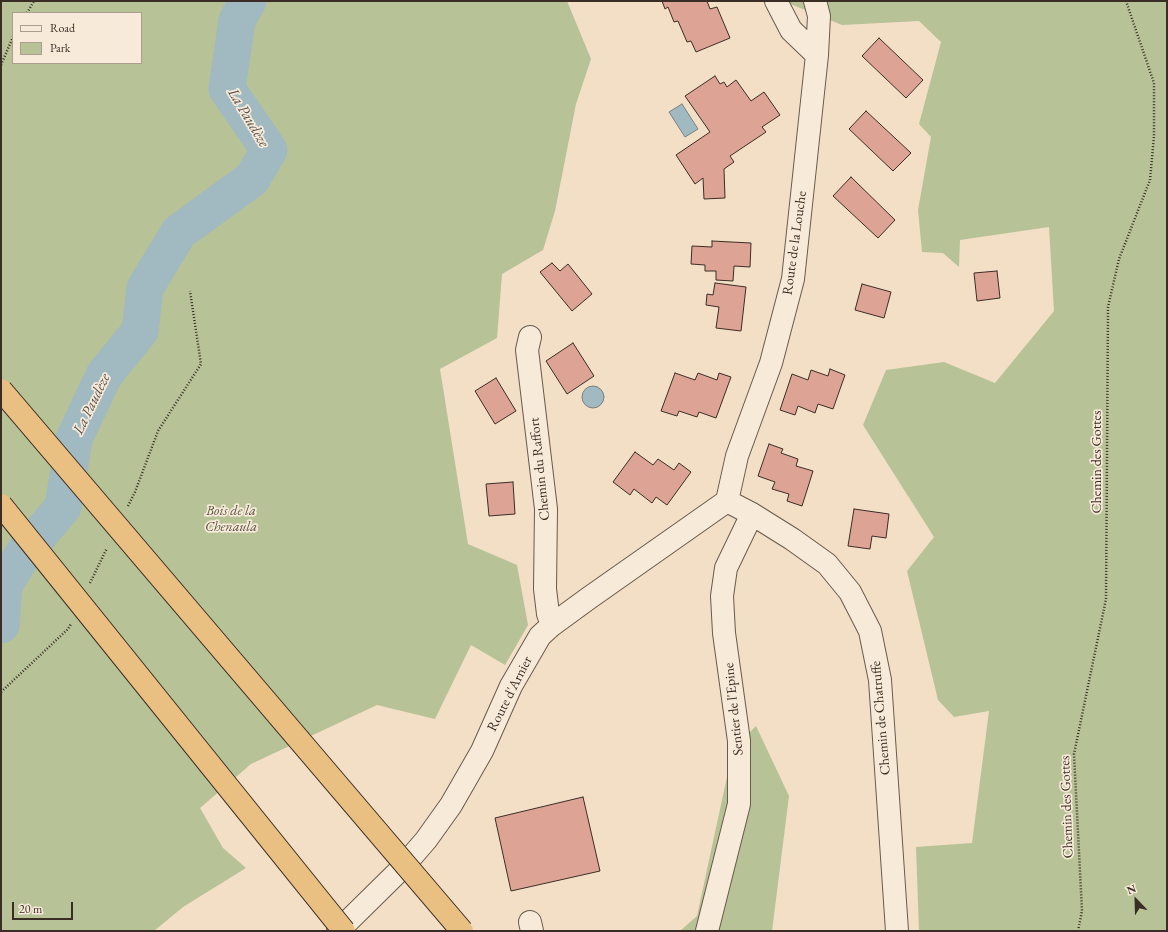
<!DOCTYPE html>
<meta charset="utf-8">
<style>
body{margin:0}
#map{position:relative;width:1168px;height:932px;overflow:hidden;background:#f2dfc5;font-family:"EB Garamond",serif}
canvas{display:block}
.frame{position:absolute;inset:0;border:2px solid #3a2d25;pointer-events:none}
.legend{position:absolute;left:12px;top:12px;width:130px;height:52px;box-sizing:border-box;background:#f7ead9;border:1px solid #ab9e91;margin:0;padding:5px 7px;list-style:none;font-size:12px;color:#3a2d25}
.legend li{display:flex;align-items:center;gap:8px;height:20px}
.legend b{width:20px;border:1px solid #ab9e91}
.north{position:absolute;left:1116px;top:880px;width:40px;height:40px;-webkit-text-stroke:3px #f7ead9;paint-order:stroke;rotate:337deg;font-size:11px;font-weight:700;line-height:16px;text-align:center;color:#3a2d25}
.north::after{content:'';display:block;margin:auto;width:14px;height:18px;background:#3a2d25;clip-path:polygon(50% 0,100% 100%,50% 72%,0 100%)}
.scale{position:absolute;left:12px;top:902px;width:61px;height:18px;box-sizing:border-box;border:2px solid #3a2d25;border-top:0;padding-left:5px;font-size:12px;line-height:14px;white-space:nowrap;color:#3a2d25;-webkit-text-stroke:3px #f7ead9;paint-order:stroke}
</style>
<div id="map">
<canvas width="1168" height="932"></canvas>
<div class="frame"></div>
<ul class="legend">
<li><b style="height:5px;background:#f7ead9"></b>Road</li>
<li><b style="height:11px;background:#b7c297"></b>Park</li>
</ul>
<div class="north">N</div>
<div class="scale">20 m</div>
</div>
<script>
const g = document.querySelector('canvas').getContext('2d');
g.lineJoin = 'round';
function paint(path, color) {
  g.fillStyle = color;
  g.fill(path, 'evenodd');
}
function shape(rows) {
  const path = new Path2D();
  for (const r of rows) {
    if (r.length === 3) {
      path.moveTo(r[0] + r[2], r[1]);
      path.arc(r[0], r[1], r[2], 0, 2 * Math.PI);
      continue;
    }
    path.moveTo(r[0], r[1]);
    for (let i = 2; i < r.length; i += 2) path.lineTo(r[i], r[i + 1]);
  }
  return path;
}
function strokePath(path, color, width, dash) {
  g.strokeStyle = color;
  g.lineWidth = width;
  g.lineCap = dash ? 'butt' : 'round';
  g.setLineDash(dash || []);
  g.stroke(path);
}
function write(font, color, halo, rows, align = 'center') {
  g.font = font + ' "EB Garamond",serif';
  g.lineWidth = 3.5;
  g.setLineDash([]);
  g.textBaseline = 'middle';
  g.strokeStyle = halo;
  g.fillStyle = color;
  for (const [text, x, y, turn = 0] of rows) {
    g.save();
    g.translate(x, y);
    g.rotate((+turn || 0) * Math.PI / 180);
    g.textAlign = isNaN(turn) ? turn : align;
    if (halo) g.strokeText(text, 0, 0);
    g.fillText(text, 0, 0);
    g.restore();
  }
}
paint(shape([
 [1,1,567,1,591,59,576,104,555,211,543,250,502,274,497,338,440,369,468,544,517,565,528,625,505,665,471,645,435,719,377,705,251,764,200,808,223,848,246,868,183,907,154,931,1,931],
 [13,13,141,13,141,63,13,63],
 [783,1,1167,1,1167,931,919,931,916,847,972,843,989,711,954,717,938,700,907,571,934,537,863,425,886,370,944,362,995,383,1054,311,1049,227,960,240,959,267,943,253,922,252,918,210,931,137,919,124,941,42,919,21,842,25],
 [756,726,789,796,772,931,680,931,697,916,733,749]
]), '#b7c297');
const water = shape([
 [682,104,698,129,685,137,669,112,682,104],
 [593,397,11]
]);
paint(water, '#a1b9c0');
strokePath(water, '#788182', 1);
strokePath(shape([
 [1,625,4,585,23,554,63,507,74,439,104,375,140,331,145,288,179,232,252,179,269,150,227,89,237,20,248,1]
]), '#a1b9c0', 37);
const building = shape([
 [662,1,707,1,710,9,717,7,730,38,696,52,691,41,687,42,678,21,674,22,668,7,665,9,662,1],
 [879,38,923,80,906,98,862,56,879,38],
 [715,76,720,84,724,82,727,87,736,80,751,101,764,92,780,115,762,127,766,132,730,156,734,162,724,169,725,198,704,199,703,178,695,184,676,155,710,132,685,96,715,76],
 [866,111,911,153,893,171,849,129,866,111],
 [851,177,895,220,878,238,833,196,851,177],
 [712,241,751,243,750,267,734,266,733,281,716,280,716,271,705,271,705,265,691,264,692,246,712,247,712,241],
 [552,263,560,271,568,264,592,294,572,311,540,272,552,263],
 [997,271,1000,298,977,301,974,273,997,271],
 [715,283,746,287,741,331,716,328,719,307,706,305,707,294,713,295,715,283],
 [862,284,891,292,884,318,855,310,862,284],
 [573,343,594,376,567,394,546,361,573,343],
 [830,369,845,375,833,409,818,404,815,413,798,406,795,415,780,410,792,374,808,380,811,370,828,376,830,369],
 [675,373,695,380,698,373,717,380,719,373,731,377,716,418,699,412,697,417,679,411,677,416,661,411,675,373],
 [496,378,516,411,495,424,475,391,496,378],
 [769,444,783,449,781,453,798,459,796,466,813,471,802,506,787,501,789,494,772,489,775,482,758,476,769,444],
 [635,452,653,465,658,459,674,470,679,463,691,472,667,505,656,497,652,503,634,489,630,495,613,482,635,452],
 [513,482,515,514,489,516,486,484,513,482],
 [854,509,889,514,886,538,872,536,870,549,848,546,854,509],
 [583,797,600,871,511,891,495,818,583,797]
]);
paint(building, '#dda495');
strokePath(building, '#3a2d25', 1);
const minor = shape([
 [776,1,791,30,817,55],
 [530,337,527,350,546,509,545,589,548,614,552,625],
 [727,501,737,456,771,363,793,279,817,55,819,16,815,1],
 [727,501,752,514,792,539,827,564,850,592,870,631,880,680,897,931],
 [530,922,532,931],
 [338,931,400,870,426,840,451,805,482,751,511,686,540,636,552,625,589,598,727,501],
 [707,931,739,804,739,741,724,633,722,596,726,568,752,514]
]);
strokePath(minor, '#685a4d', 24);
strokePath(shape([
 [27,13,34,1],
 [1,65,13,37],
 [128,506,135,492,158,431,201,364,190,291],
 [90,583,107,548],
 [1,692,68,629,71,624],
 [1078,931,1082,911,1074,754,1106,599,1108,307,1119,259,1150,180,1154,136,1154,83,1126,1]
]), '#3a2d25', 2.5, [1, 2]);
strokePath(minor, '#f7ead9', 22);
const highwayBridge = shape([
 [1,390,462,931],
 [1,505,344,931]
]);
strokePath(highwayBridge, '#3a2d25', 24, []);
strokePath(highwayBridge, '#e9c082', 22);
write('14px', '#3a2d25', '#f7ead9', [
 ["Route de la Louche",795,243,-82],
 ["Chemin des Gottes",1097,462,-90],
 ["Chemin du Raffort",540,469,-96],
 ["Route d'Arnier",510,694,-63],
 ["Sentier de l'Epine",734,709,-96],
 ["Chemin de Chatruffe",881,718,-95],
 ["Chemin des Gottes",1067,807,-92]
]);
write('italic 14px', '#595242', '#f7ead9', [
 ["Bois de la",231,511],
 ["Chenaula",231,527]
]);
write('italic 15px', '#54504c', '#f7ead9', [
 ["La Paudèze",248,118,59],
 ["La Paudèze",92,404,-64]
]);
</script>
